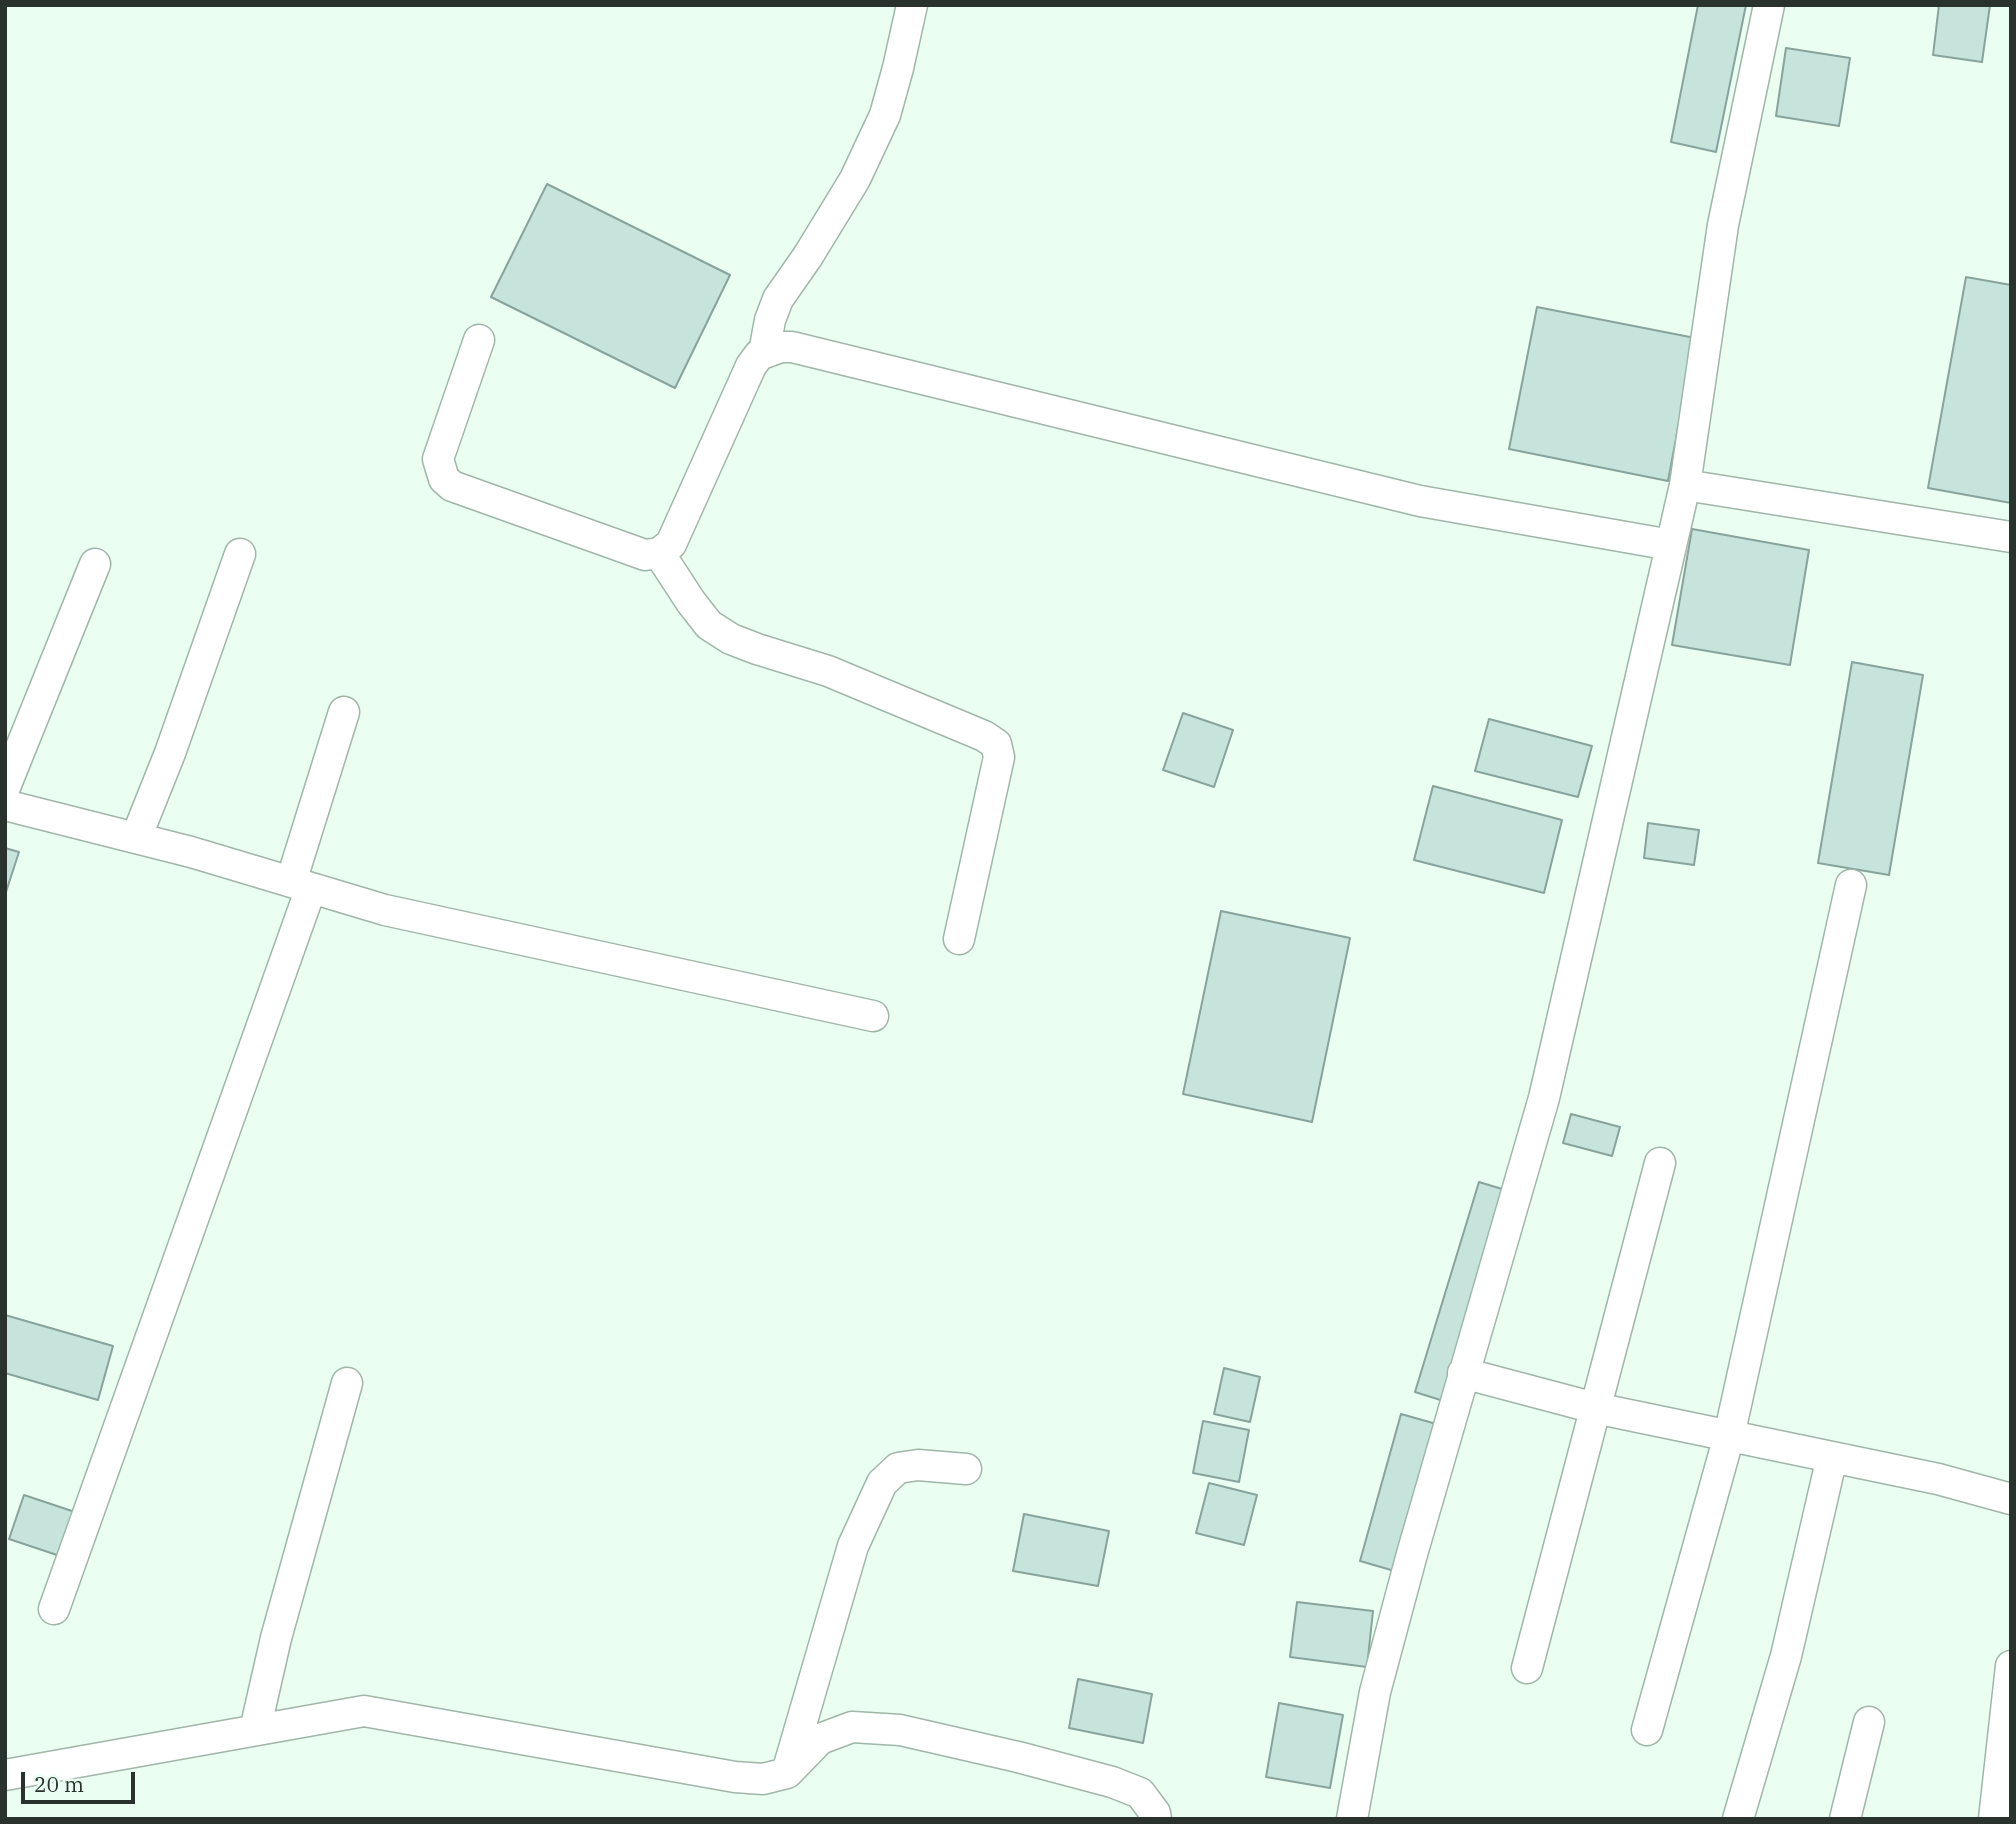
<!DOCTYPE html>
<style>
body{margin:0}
#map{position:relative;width:2016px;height:1824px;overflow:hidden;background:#ebfef2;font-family:"IBM Plex Serif",serif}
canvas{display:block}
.frame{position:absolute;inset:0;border:7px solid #29322d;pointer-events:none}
.scale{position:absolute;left:21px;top:1772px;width:114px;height:32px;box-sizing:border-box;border:4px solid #29322d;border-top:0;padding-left:9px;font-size:21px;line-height:24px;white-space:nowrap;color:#29322d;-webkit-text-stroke:5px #ebfef2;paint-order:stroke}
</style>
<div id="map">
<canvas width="2016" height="1824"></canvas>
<div class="frame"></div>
<div class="scale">20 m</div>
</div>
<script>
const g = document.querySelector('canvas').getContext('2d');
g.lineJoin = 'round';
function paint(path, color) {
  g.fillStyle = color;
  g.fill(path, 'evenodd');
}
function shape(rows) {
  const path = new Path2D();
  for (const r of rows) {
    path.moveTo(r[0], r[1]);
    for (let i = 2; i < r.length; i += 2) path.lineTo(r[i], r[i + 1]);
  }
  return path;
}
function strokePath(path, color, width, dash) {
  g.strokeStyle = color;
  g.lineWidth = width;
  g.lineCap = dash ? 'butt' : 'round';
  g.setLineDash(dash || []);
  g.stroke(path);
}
const building = shape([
 [1698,5,1746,5,1716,152,1671,142,1698,5],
 [1939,5,1990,5,1982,62,1933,55,1939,5],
 [1786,48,1850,58,1839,126,1776,116,1786,48],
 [547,184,730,275,675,388,491,297,547,184],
 [1966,277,2011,285,2011,503,1928,488,1966,277],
 [1537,307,1695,338,1668,481,1509,449,1537,307],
 [1692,529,1809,550,1790,665,1672,645,1692,529],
 [1852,662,1923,675,1889,875,1818,863,1852,662],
 [1183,713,1233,730,1214,787,1163,770,1183,713],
 [1489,719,1592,746,1578,797,1475,771,1489,719],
 [1433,786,1562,820,1544,893,1414,860,1433,786],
 [1648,823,1699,830,1694,865,1644,858,1648,823],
 [5,848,19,852,5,895,5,848],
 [1221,911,1350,938,1312,1122,1183,1094,1221,911],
 [1571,1114,1620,1127,1612,1156,1563,1143,1571,1114],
 [1479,1182,1512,1192,1450,1403,1415,1392,1479,1182],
 [5,1315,113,1346,98,1400,5,1373,5,1315],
 [1224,1368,1260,1377,1250,1422,1214,1414,1224,1368],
 [1401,1414,1440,1425,1398,1572,1360,1561,1401,1414],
 [1203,1421,1249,1430,1239,1482,1193,1473,1203,1421],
 [1209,1483,1257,1495,1244,1545,1196,1533,1209,1483],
 [24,1495,78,1513,63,1557,9,1539,24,1495],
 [1024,1514,1109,1531,1098,1586,1013,1571,1024,1514],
 [1297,1602,1373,1611,1367,1667,1290,1657,1297,1602],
 [1078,1679,1152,1694,1143,1743,1069,1728,1078,1679],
 [1279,1703,1343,1715,1330,1788,1266,1777,1279,1703]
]);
paint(building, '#c7e4dc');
strokePath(building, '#87a39c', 2);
const minor = shape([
 [479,340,438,459,444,479,452,486,645,555,659,553,671,544,751,366,759,355,781,347,792,347,1420,501,1671,545],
 [764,353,770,320,778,299,808,256,855,179,885,115,898,68,912,5],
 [1685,485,2011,537],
 [659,553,691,602,709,625,731,639,757,649,828,671,984,736,996,744,999,757,959,939],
 [5,787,95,564],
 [5,805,191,852,385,910,873,1016],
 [136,838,170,753,240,554],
 [291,882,344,712],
 [1463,1373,1595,1408,1938,1479,2011,1499],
 [54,1609,311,888],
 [1527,1668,1660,1163],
 [255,1730,276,1638,347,1383],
 [1647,1730,1729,1436,1851,885],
 [788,1769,853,1546,882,1483,898,1468,918,1465,966,1469],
 [5,1775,364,1711,735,1777,763,1779,787,1773,820,1739,852,1727,900,1730,1018,1757,1112,1782,1140,1793,1155,1813,1156,1819],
 [1352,1819,1375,1692,1412,1554,1544,1098,1685,485,1723,225,1769,5],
 [1738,1819,1786,1656,1832,1457],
 [1845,1819,1869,1722],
 [1994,1819,2011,1666]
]);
strokePath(minor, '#9fb6a8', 33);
strokePath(minor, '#fff', 30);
</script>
